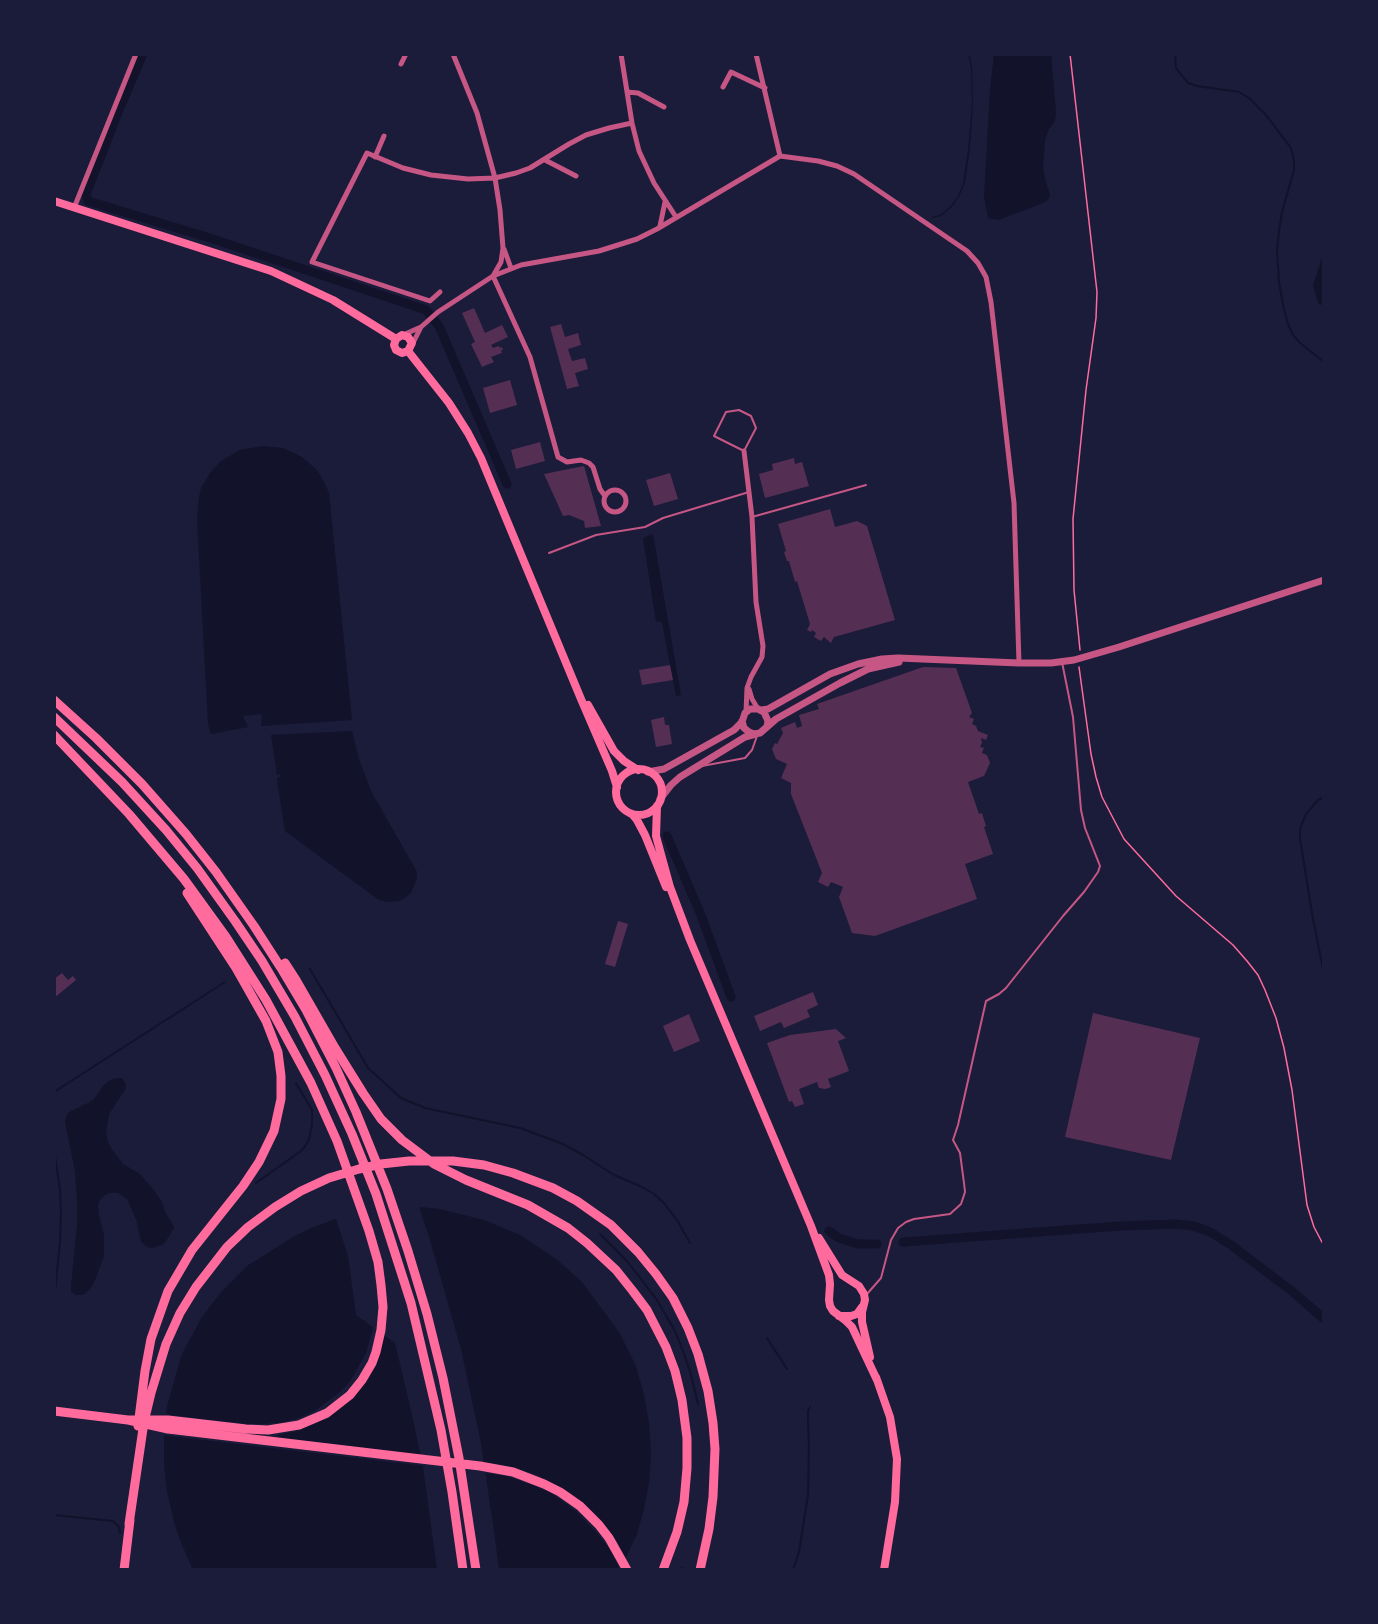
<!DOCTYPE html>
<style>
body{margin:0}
#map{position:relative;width:1378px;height:1624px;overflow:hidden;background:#1b1b3a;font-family:"Roboto Condensed",sans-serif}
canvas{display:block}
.frame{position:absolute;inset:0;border:56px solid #1b1b3a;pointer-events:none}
</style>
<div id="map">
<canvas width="1378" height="1624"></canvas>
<div class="frame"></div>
</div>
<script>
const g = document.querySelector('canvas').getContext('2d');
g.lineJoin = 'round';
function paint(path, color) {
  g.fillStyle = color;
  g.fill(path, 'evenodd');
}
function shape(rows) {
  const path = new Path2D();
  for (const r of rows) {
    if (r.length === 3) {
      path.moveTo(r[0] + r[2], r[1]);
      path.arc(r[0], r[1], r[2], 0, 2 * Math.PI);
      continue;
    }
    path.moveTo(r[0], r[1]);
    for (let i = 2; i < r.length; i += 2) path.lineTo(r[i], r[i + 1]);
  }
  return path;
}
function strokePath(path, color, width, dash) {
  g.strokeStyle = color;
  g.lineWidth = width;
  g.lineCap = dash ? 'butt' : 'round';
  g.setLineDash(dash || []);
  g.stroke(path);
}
paint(shape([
 [968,54,970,54,972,68,973,104,970,149,965,183,959,197,951,208,941,216,933,218,931,217,940,215,950,207,958,196,963,183,968,149,972,104,971,68],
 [994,54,1051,54,1056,112,1055,121,1049,129,1045,140,1043,166,1045,179,1050,195,1048,200,1041,204,998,220,988,218,984,196,990,91],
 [1324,252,1324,306,1318,303,1313,285],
 [263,446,283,448,302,457,317,470,323,480,329,493,352,720,261,726,262,714,243,716,248,727,211,734,208,724,197,519,199,497,201,488,210,473,221,461,240,450],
 [653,534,681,695,676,696,662,622,656,622,643,538],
 [352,731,359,759,371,791,417,872,417,878,411,893,406,897,399,901,387,902,379,900,285,831,277,780,277,778,280,777,280,774,277,775,271,735],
 [117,1078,122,1078,126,1084,125,1090,109,1114,106,1133,108,1142,113,1151,123,1164,140,1174,153,1189,162,1202,165,1212,173,1225,174,1228,164,1244,152,1248,147,1247,141,1242,136,1219,127,1199,118,1193,109,1193,105,1195,99,1201,98,1205,99,1215,104,1235,104,1256,95,1280,90,1289,83,1295,76,1295,71,1292,71,1287,77,1225,77,1201,75,1171,65,1122,67,1114,71,1111,88,1103,94,1099,104,1085,110,1080],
 [419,1207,440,1209,484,1220,520,1235,556,1259,582,1282,619,1332,635,1364,644,1394,649,1423,651,1454,649,1482,644,1509,637,1534,620,1570,499,1570,495,1538,481,1443,461,1349,430,1240],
 [336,1219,348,1256,356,1315,395,1343,412,1415,423,1467,437,1570,193,1570,180,1540,174,1522,167,1491,164,1463,164,1438,167,1406,182,1354,202,1317,222,1291,247,1266,293,1237,311,1228]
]), '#12122b');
paint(shape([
 [374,1324,385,1332,382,1345,378,1358,349,1401,333,1414,319,1422,296,1431,278,1435,277,1437,423,1455,425,1466,161,1435,163,1414,247,1424,264,1424,285,1422,302,1417,316,1410,340,1392,351,1380,366,1353],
 [480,1462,507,1466,535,1474,572,1494,596,1515,616,1540,628,1562,624,1570,620,1570,611,1551,598,1534,576,1511,551,1493,537,1487,506,1476,482,1473]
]), '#1b1b3a');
strokePath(shape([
 [1175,54,1176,68,1188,83,1197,86,1239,92,1249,98,1266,115,1291,148,1294,161,1294,170,1282,212,1279,231,1277,251,1279,282,1283,305,1288,324,1293,335,1300,343,1324,362],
 [1324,797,1318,800,1306,814,1300,829,1300,839,1313,919,1324,974],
 [310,969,368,1068,401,1098,425,1108,520,1128,563,1144,583,1155,614,1175,640,1186,654,1194,663,1202,677,1220,690,1243],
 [54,1092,225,982],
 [54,1150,60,1190,61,1212,60,1242,54,1300],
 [256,1183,301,1151,306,1145,309,1139,312,1125,312,1110,296,1083],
 [600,1234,627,1261,657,1300,675,1331,683,1351,690,1371,698,1404],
 [767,1338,787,1369],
 [54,1515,113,1521,119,1527,120,1533],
 [680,1570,682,1567],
 [793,1570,799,1552,808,1495,809,1445,808,1422,808,1411,810,1407]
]), '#12122b', 2);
strokePath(shape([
 [143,54,118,112,86,194,88,201,210,238,426,310,439,326,507,484],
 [667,836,701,915,731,997],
 [829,1231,839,1238,858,1244,877,1244],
 [903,1242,1120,1226,1176,1224,1194,1226,1210,1232,1231,1245,1293,1292,1324,1319]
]), '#12122b', 9);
paint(shape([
 [474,308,485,333,502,325,508,337,491,345,493,348,499,346,500,348,502,347,503,350,501,350,502,353,491,357,494,362,482,367,471,344,475,342,462,313],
 [561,324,565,337,578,333,581,345,568,349,572,361,585,358,588,369,575,373,579,386,567,389,550,327],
 [510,380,517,405,490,413,483,388],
 [540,442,545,461,516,469,511,450],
 [794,458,795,464,802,462,809,486,765,498,759,474,773,470,772,464],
 [584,466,601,526,585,528,584,521,569,515,563,516,544,474],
 [670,473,678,499,654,506,646,480],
 [830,509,835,527,857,521,867,526,895,620,834,637,831,643,824,637,821,641,814,637,816,633,812,630,811,632,807,630,810,624,797,581,795,582,789,561,787,561,784,552,786,551,778,524],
 [670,665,673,680,642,685,639,670],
 [923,667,956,668,972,713,969,717,974,719,972,724,976,726,978,731,988,735,986,740,981,738,982,743,980,747,984,748,982,753,987,755,990,763,984,776,968,782,979,814,982,813,986,826,984,827,993,854,965,864,977,899,875,936,852,933,839,897,843,887,831,882,828,887,818,882,822,873,791,794,791,783,781,778,787,764,776,759,772,749,775,743,777,744,783,733,781,728,795,722,797,728,802,726,799,715,819,709,817,704],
 [664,717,665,725,669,725,672,744,656,747,651,720],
 [618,921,628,924,615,967,605,964],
 [62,973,68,980,73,976,76,980,54,998,54,979],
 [813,992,818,1005,807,1010,810,1017,784,1028,781,1022,760,1031,754,1016],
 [1093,1013,1200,1038,1171,1160,1065,1137],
 [689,1014,700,1041,674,1052,663,1026],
 [836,1029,846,1038,838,1041,849,1071,828,1079,831,1087,826,1089,819,1088,817,1082,799,1089,804,1104,795,1107,792,1101,789,1102,767,1043,790,1035]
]), '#542f53');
strokePath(shape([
 [1070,54,1097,292,1096,318,1086,390,1073,519,1074,590,1080,650],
 [1079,667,1091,754,1096,777,1102,797,1124,839,1176,896,1233,945,1247,961,1258,975,1265,990,1276,1018,1284,1048,1292,1090,1307,1205,1314,1227,1324,1246]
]), '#ff6b9d', 1.5);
strokePath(shape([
 [739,410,751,416,756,428,744,451,714,436,726,412,739,410],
 [752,517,866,485],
 [549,553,596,535,645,527,663,518,749,492],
 [702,766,745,758,752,750,757,736],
 [867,1294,881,1278,891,1240,898,1228,906,1222,914,1219,950,1214,961,1204,965,1192,964,1183,960,1153,953,1140,958,1125,986,1001,999,994,1006,988,1063,916,1084,892,1098,872,1100,866,1085,828,1081,810,1073,717,1062,662]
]), '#c65784', 2);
strokePath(shape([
 [453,54,477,113,495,178,500,210,503,248,501,262,493,276,530,357,558,457,567,462,581,460,589,463,593,467,600,489,605,496],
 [621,54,632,123,639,151,654,183,676,217],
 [756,54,780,156],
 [401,64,406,54],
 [723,87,731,72,765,88],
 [627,92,638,93,664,107],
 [375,157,384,136],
 [545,160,576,176],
 [74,208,136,54],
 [660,226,665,202],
 [504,249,511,268],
 [440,292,430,301,312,262,367,153,403,168,431,175,468,179,495,178,516,173,530,168,569,144,586,135,609,128,632,123],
 [403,335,421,327],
 [412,345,421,327,438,312,493,276,521,265,599,251,637,239,657,229,780,156,818,161,837,166,854,174,967,251,978,263,986,277,991,302,1014,503,1019,663],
 [744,451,752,517,756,602,763,646,762,657,751,677,747,688,746,712],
 [615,501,11],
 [749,689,752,699,758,709]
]), '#c65784', 5);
strokePath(shape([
 [762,710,768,709,830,674,858,664,882,659,898,658,1019,663,1051,663,1074,660,1119,647,1324,580],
 [742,721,744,728,749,732,754,734,760,733,776,719,840,683,868,669,899,662],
 [648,772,664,769,734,730,742,722,745,713,750,709,758,709,764,712,768,721,767,727],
 [660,799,671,785,680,777,745,737,756,734]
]), '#c65784', 7);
strokePath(shape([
 [54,201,271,271,333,300,396,339],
 [396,339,402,335,408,337,412,343,408,351],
 [396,339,394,345,396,350,402,353,408,351],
 [408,351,449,403,468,433,481,458,581,699,612,771,617,787],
 [588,705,614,751,624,761,638,770],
 [639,792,23],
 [657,806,656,836,670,887,690,940,811,1226,829,1275,830,1284,829,1300,830,1306,833,1311,845,1320,852,1327,877,1380],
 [632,814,637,820,645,835,666,887],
 [819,1238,842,1275,859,1286,864,1294,865,1300,862,1312,862,1322,870,1357],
 [839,1316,851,1316,857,1314,862,1307],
 [876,1377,890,1417,897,1459,895,1502,884,1570]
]), '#ff6b9d', 8);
strokePath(shape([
 [54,700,96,738,142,784,186,834,216,872,254,926,281,968,306,1010,336,1068,356,1112,387,1189,408,1251,427,1314,443,1378,459,1458,476,1570],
 [54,717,122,782,166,830,197,868,235,921,262,961,295,1017,325,1075,352,1134,376,1194,411,1303,441,1430,452,1492,463,1570],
 [54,735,129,814,184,879,226,937,266,1000,311,1083,337,1141,369,1231,378,1262,381,1285,383,1307,381,1330,376,1352,372,1363,362,1380,350,1395,327,1413,299,1425,268,1430,246,1429,168,1420,128,1420],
 [285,963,296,980,335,1048,363,1093,381,1119,402,1140,434,1164,466,1180,528,1205,568,1228,587,1243,616,1270,632,1290,647,1310,666,1347,675,1371,682,1400,687,1438,687,1468,684,1502,677,1532,663,1570],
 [54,1411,128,1420,168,1429,480,1466,513,1472,544,1484,560,1492,580,1506,599,1525,609,1538,627,1570],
 [138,1426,145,1371,151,1339,168,1291,192,1250,243,1186,259,1162,274,1131,281,1099,281,1076,278,1052,266,1021,236,968,187,893],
 [129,1524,144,1422,151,1393,166,1344,180,1313,196,1287,227,1247,248,1227,275,1207,301,1191,329,1178,359,1169,381,1164,409,1161,453,1161,484,1165,513,1173,553,1188,577,1201,611,1225,638,1252,656,1274,673,1298,688,1328,698,1354,708,1391,713,1423,715,1449,713,1497,709,1529,700,1570],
 [124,1570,130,1520]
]), '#ff6b9d', 9);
</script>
